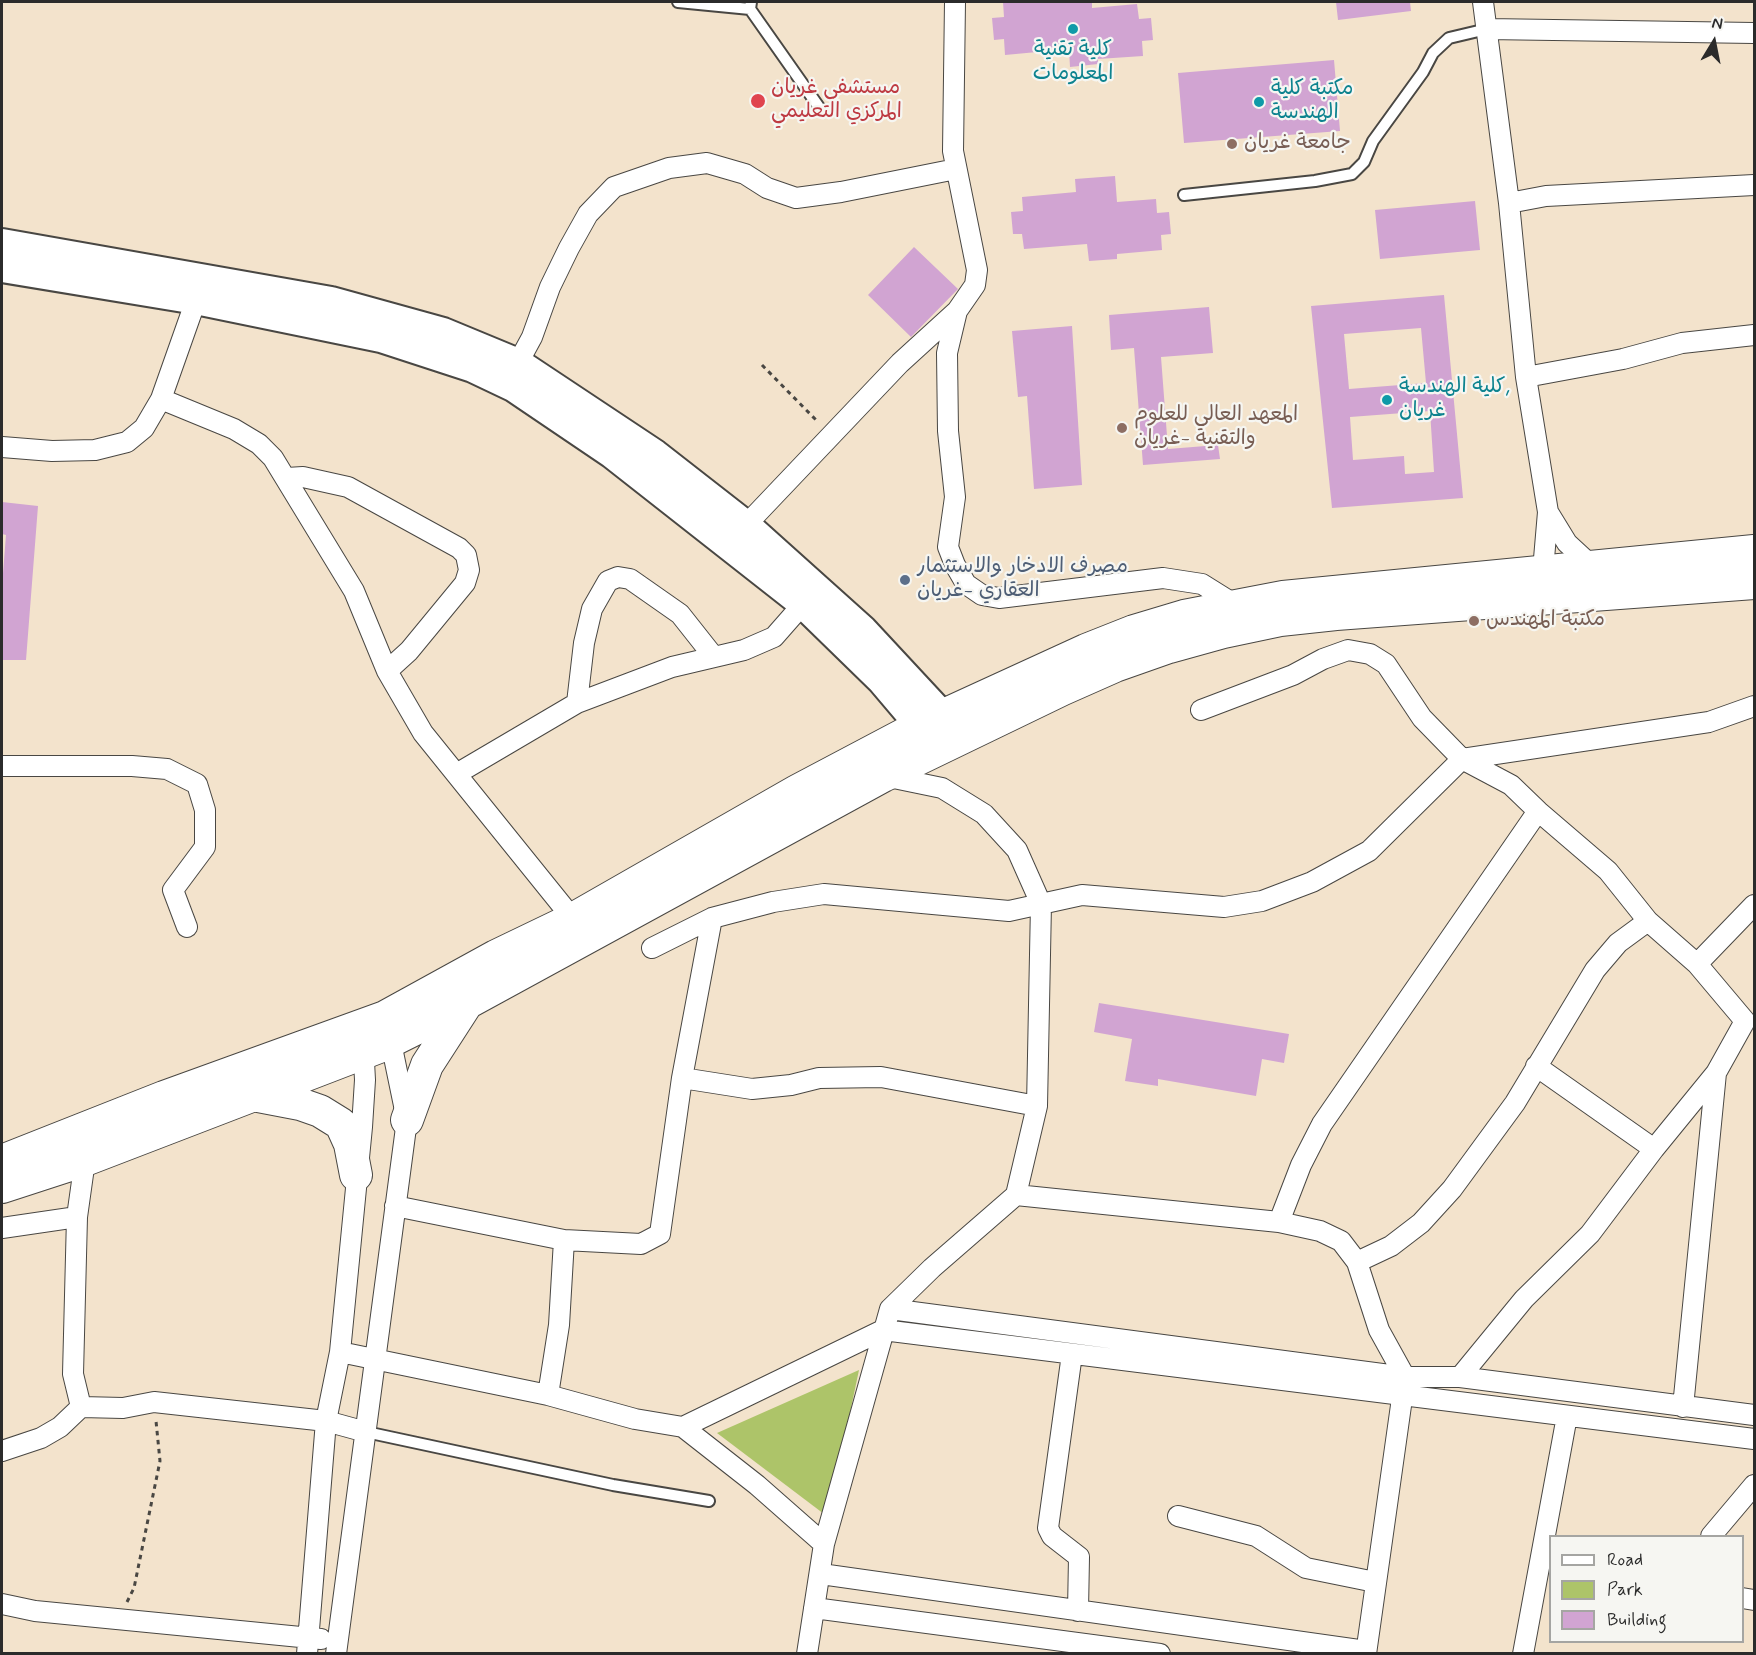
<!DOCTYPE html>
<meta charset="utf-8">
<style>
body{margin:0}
#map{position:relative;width:1756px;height:1655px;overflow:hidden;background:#f3e3cc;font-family:Mynerve,sans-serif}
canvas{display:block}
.frame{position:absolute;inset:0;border:3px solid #2b2b2b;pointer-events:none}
.legend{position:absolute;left:1549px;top:1535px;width:195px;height:108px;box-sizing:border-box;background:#f6f6f2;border:2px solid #a5a5a2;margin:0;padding:8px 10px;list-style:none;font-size:18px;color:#2b2b2b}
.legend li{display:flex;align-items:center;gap:12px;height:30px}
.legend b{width:30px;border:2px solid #a5a5a2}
.north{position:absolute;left:1684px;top:12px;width:60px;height:60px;-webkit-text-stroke:4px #f6f6f2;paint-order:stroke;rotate:10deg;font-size:16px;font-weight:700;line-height:24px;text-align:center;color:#2b2b2b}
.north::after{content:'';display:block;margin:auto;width:21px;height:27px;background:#2b2b2b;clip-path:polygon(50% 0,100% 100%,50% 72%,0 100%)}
</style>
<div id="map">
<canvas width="1756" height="1655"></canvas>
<div class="frame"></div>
<ul class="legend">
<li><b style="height:8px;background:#fff"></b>Road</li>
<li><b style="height:16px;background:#adc469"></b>Park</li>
<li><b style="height:16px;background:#d1a4d2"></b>Building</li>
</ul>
<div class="north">N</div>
</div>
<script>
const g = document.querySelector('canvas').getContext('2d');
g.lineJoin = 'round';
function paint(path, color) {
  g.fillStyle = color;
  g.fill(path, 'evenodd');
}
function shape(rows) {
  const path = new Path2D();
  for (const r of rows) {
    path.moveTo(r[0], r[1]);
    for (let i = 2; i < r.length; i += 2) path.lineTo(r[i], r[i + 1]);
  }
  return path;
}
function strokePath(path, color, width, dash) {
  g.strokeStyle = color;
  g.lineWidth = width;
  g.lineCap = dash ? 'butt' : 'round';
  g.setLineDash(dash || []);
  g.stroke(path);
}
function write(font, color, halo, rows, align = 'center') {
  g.font = font + ' Mynerve,"Playpen Sans Arabic",sans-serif';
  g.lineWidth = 4.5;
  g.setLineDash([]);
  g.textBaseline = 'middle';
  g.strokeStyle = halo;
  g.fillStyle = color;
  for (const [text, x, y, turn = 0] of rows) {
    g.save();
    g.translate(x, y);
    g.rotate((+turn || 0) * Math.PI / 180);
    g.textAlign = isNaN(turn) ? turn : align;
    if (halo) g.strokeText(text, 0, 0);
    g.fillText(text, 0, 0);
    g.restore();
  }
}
paint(shape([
 [859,1370,828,1517,717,1433]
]), '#adc469');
paint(shape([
 [1003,2,1092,2,1092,8,1137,4,1139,19,1151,18,1153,40,1142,41,1143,56,1098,59,1098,64,1070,67,1069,49,1005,55,1004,39,994,40,992,18,1004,17],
 [1336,2,1410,2,1411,11,1338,20],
 [1334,60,1340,131,1184,143,1178,73],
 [1115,176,1117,202,1156,199,1157,213,1169,212,1171,234,1161,235,1162,250,1117,254,1117,259,1089,261,1087,244,1024,249,1022,234,1013,234,1011,212,1023,211,1022,197,1076,192,1075,179],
 [1475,201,1480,250,1380,259,1375,210],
 [914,247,958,289,911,337,868,295],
 [1444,295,1463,498,1332,508,1311,306],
 [1421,328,1426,383,1349,389,1344,334],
 [1430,411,1434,472,1405,474,1404,456,1353,460,1350,417],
 [1209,307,1213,353,1161,357,1168,449,1218,445,1220,459,1143,465,1134,348,1111,350,1109,315],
 [1072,326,1082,485,1034,489,1027,396,1018,397,1012,331],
 [2,502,38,506,26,660,2,660,2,586,6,535,2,534],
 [1099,1003,1289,1034,1284,1063,1262,1059,1256,1096,1158,1079,1158,1086,1125,1081,1132,1039,1094,1032]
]), '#d1a4d2');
const service = shape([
 [678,2,750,9,751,2],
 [750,9,821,110],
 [1184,195,1315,181,1352,174,1364,162,1373,141,1423,72,1433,53,1449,38,1487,29],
 [366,1432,613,1485,709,1501]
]);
const minor = shape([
 [955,2,953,151,977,270,975,285,957,311,947,353,948,431,955,497,948,547,955,565,966,584,982,595,999,598,1163,578,1202,584,1234,604],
 [1483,2,1509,203,1526,377,1548,512,1542,582],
 [1487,29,1754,33],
 [1509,203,1546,196,1754,185],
 [512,374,532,337,550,287,569,248,588,214,614,187,669,168,707,163,745,174,767,188,796,198,841,192,956,169],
 [1526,377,1623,359,1682,343,1754,335],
 [161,399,234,429,259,444,273,458,354,591,387,671,423,733,573,919],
 [2,447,52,451,95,450,127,442,144,428,161,399,196,300],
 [287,478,303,477,348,487,459,548,466,555,469,570,465,583,409,651,387,671],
 [1548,512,1567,543,1593,567],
 [746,525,900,363,957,311],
 [577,703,584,643,592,609,608,581,618,577,630,579,680,614,714,657],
 [1462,759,1709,722,1754,706],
 [2,766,132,766,167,769,197,784,205,810,205,847,173,890,187,927],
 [458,773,577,703,672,667,744,650,774,637,803,604],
 [884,776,942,788,984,814,1017,850,1041,904,1037,1106,1016,1195],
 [652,948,712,918,773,902,824,894,1009,911,1082,895,1224,907,1262,901,1312,882,1369,851,1462,759,1422,718,1386,664,1370,654,1348,650,1323,659,1293,675,1201,710],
 [1697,964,1754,905],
 [1536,1066,1654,1149],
 [682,1078,752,1089,791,1085,819,1078,881,1077,1037,1106],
 [395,1206,564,1240,641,1244,660,1234,682,1078,712,918],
 [77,1217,85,1160],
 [1279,1222,1301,1165,1322,1124,1538,811,1511,785,1462,759],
 [2,1228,77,1217,73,1374,81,1407,123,1408,154,1402,326,1421,366,1432],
 [1357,1262,1391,1246,1421,1223,1452,1189,1515,1103,1595,970,1618,943,1648,921],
 [890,1309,1405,1377,1460,1377,1754,1415],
 [340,1352,548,1395,635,1419,683,1427,757,1485,824,1544,890,1309,932,1268,1016,1195,1279,1222,1320,1231,1341,1241,1357,1262,1379,1330,1405,1377,1366,1654],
 [1072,1354,1048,1528,1052,1536,1079,1557,1078,1611],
 [1460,1377,1524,1299,1590,1234,1654,1149,1716,1073,1745,1021,1697,964,1648,921,1608,871,1538,811],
 [548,1395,559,1325,564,1240],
 [1683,1407,1716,1073],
 [683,1427,883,1330,1754,1439],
 [2,1451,41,1438,60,1427,81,1407],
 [1178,1516,1256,1536,1306,1568,1375,1582],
 [1711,1536,1754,1485],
 [821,1574,1366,1651],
 [1742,1598,1754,1600],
 [2,1604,35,1611,321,1639],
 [814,1608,1160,1654],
 [307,1654,326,1421,340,1352,362,1127,365,1080,363,1043],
 [336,1654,407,1120,389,1033],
 [807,1654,824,1544],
 [1523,1654,1567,1416]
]);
const secondary = shape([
 [2,243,331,301,443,332,518,363,655,454,746,525,863,630,942,715,953,735],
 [2,268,196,300,381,338,473,368,513,387,612,454,803,604,881,680,920,726,931,746]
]);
const primary = shape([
 [253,1095,300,1104,320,1111,341,1124,350,1144,356,1175],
 [407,1120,427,1065,467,1003],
 [2,1161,164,1097,385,1017,496,956,573,919,797,791,920,726,1086,650,1134,631,1184,616,1283,597,1754,551],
 [2,1187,85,1160,379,1047,467,1003,883,776,1063,689,1115,666,1169,647,1223,632,1280,620,1336,614,1754,583]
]);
strokePath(service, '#494743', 14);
strokePath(minor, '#494743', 22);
strokePath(secondary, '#494743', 32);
strokePath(primary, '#494743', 34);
strokePath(shape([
 [762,365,818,422],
 [127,1602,134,1588,160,1461,156,1421]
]), '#494743', 3, [4.5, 4.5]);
strokePath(service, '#fff', 10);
strokePath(minor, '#fff', 20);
strokePath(secondary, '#fff', 28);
strokePath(primary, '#fff', 32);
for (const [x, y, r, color] of [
 [1073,29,6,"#0f9aa8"],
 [758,101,8,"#e0444e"],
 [1259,102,6,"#0f9aa8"],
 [1232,144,6,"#8d6e63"],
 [1387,400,6,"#0f9aa8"],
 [1122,428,6,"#8d6e63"],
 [905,580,6,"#5c6f8a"],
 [1474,621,6,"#8d6e63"]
]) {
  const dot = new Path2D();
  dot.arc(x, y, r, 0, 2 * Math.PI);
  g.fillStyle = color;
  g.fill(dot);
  strokePath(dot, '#f6f6f2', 2);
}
write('21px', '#0d838f', '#f6f6f2', [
 ["كلية تقنية",1073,51,"center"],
 ["المعلومات",1073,75,"center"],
 ["مكتبة كلية",1271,90],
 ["الهندسة",1271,114],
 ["كلية الهندسة,",1399,388],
 ["غريان",1399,412]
], 'left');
write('21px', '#be3a42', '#f6f6f2', [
 ["مستشفى غريان",771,89],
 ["المركزي التعليمي",771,113]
], 'left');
write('21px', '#785e54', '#f6f6f2', [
 ["جامعة غريان",1244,144],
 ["المعهد العالي للعلوم",1134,416],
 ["والتقنية -غريان",1134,440],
 ["مكتبة المهندس",1486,621]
], 'left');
write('21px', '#4e5e75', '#f6f6f2', [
 ["مصرف الادخار والاستثمار",917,568],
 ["العقاري -غريان",917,592]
], 'left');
</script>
